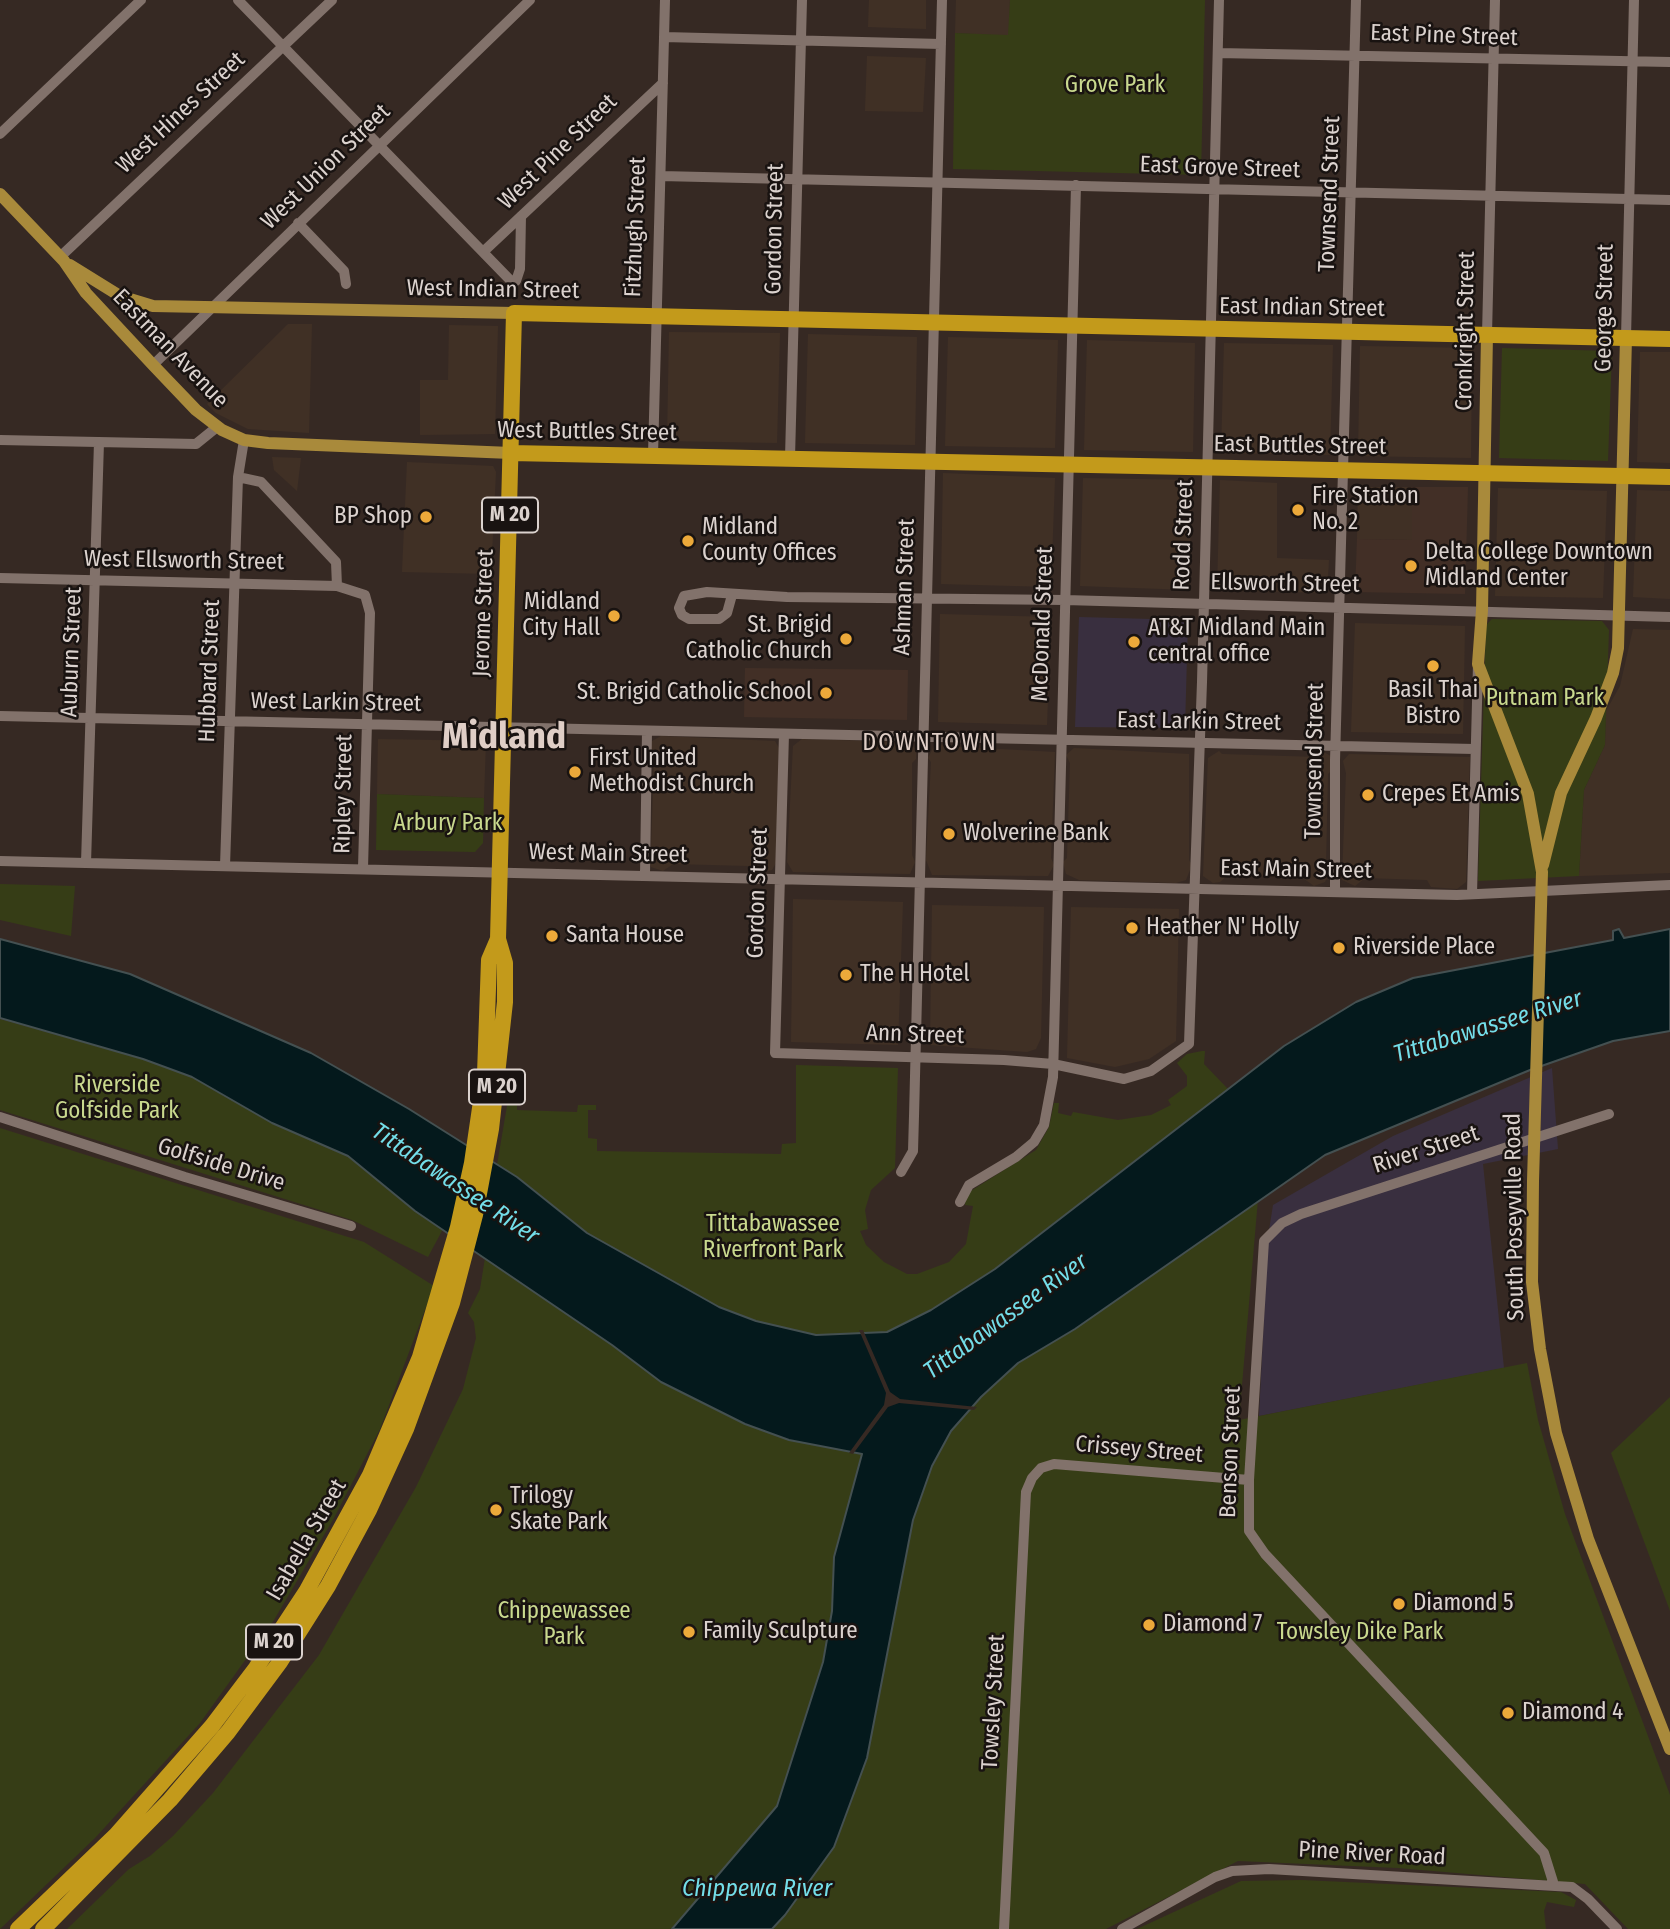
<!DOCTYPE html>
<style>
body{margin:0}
canvas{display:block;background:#362923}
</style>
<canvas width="1670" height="1929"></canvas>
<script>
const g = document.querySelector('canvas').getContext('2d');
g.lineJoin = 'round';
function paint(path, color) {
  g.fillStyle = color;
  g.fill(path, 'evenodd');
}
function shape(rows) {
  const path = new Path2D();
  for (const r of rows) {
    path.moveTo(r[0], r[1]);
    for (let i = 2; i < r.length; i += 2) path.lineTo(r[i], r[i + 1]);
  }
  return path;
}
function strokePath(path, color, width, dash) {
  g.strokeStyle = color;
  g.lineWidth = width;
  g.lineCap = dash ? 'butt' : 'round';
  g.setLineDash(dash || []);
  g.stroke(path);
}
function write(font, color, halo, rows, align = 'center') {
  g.font = font + ' "Fira Sans Condensed",sans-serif';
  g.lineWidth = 5;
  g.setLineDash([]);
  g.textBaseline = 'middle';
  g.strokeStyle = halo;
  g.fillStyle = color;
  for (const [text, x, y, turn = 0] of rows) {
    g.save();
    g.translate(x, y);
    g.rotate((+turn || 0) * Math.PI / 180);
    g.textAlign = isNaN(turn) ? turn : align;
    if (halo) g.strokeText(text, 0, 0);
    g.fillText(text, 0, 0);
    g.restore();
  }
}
paint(shape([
 [869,0,926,0,926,29,868,27],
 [956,0,1010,0,1009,36,955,33],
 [867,56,926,58,923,112,865,111],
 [288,324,312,324,309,433,248,429,216,413,207,404],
 [449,325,498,326,495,434,420,435,420,380,448,380],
 [669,332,780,333,777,443,667,441],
 [808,334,917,337,915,445,805,443],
 [948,337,1058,340,1055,448,945,446],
 [1087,340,1195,343,1193,452,1084,450],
 [1224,343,1333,345,1330,455,1221,453],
 [1360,346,1472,348,1471,458,1358,456],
 [1640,352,1670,352,1670,463,1637,462],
 [272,457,301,458,297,491,274,470],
 [407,462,493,466,496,472,491,574,402,572],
 [943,473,1055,478,1051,587,941,584],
 [1083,478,1192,480,1189,590,1080,586],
 [1220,480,1277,483,1277,558,1329,560,1327,593,1217,590],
 [1358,487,1412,487,1412,540,1357,539],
 [1498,488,1607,491,1603,598,1495,596],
 [1637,490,1670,491,1670,599,1633,597],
 [940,614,1051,617,1047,725,938,722],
 [1355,623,1465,626,1463,734,1351,732],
 [1633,629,1670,630,1670,873,1579,876,1584,790,1605,745,1606,711,1620,686],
 [661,736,775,741,779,748,776,863,772,870,758,873,750,866,673,864,663,871,651,867,647,854,651,850,654,758,650,751,652,741],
 [378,739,486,741,484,798,377,794],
 [802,739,907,742,916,749,916,759,912,763,912,855,915,862,910,874,793,872,787,862,793,746],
 [936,742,944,746,1055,752,1051,858,1054,865,1048,876,932,875,926,860,931,762,928,758],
 [1074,748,1189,754,1189,860,1192,865,1186,880,1176,883,1079,880,1066,874,1063,862,1067,858,1070,763,1066,755],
 [1219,751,1222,754,1316,757,1324,752,1332,757,1332,770,1328,774,1326,863,1330,871,1325,882,1314,886,1303,878,1228,875,1220,882,1213,883,1203,876,1208,758],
 [1349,754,1470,757,1466,882,1457,889,1431,887,1427,880,1365,878,1355,886,1342,880,1346,773,1343,761],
 [793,899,903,902,898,1045,791,1042],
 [932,905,1044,907,1041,1038,1036,1049,1027,1052,930,1045],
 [1071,907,1179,909,1176,1041,1149,1059,1115,1067,1067,1058]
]), '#403025');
paint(shape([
 [1079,617,1188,620,1185,728,1075,727],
 [1552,1068,1558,1149,1483,1164,1504,1368,1259,1416,1268,1237,1273,1205,1393,1136]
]), '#392f3f');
paint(shape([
 [1412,487,1468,487,1465,594,1355,592,1357,539,1412,540],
 [745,668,908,670,907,720,744,717]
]), '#422f26');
paint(shape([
 [1010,0,1205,0,1201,175,953,169,955,33,1008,35],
 [1502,348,1612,351,1608,461,1499,458],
 [1492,619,1602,621,1609,630,1605,745,1584,790,1579,876,1478,881,1486,625],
 [377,794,484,798,483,843,475,852,376,850],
 [0,884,75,886,71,936,0,920],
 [0,1019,143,1059,192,1077,272,1123,348,1156,415,1211,443,1229,428,1257,352,1220,0,1110],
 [1202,1051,1205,1051,1204,1064,1228,1089,995,1269,931,1310,887,1332,816,1335,756,1321,719,1307,587,1233,497,1165,508,1100,517,1101,517,1110,577,1112,578,1105,596,1105,596,1110,588,1110,588,1138,597,1139,597,1151,781,1154,782,1144,796,1143,796,1065,898,1068,895,1168,871,1190,865,1210,868,1229,860,1231,866,1245,884,1262,907,1274,917,1274,949,1262,966,1244,973,1206,965,1205,966,1194,1036,1150,1049,1127,1054,1103,1059,1103,1058,1113,1071,1116,1073,1112,1118,1120,1151,1115,1171,1105,1168,1100,1187,1086,1187,1076,1177,1063,1187,1054],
 [0,1128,364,1242,434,1286,380,1429,334,1518,274,1620,200,1723,95,1838,0,1929],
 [1258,1199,1239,1420,1527,1363,1538,1420,1565,1514,1670,1795,1670,1929,1628,1929,1585,1884,1398,1868,1238,1861,1106,1929,772,1929,785,1915,834,1847,867,1758,913,1520,932,1466,951,1431,981,1397,1018,1363,1075,1328],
 [485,1258,612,1345,661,1382,789,1440,862,1454,834,1557,832,1611,823,1662,777,1806,672,1929,67,1929,129,1869,150,1856,173,1836,213,1793,319,1655,416,1487,463,1389,476,1338,474,1322,468,1313,480,1289],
 [1670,1397,1670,1611,1611,1453],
 [1302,1880,1561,1892,1576,1900,1574,1907,1547,1902,1544,1911,1546,1929,1137,1929,1241,1881]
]), '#363d16');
const water = shape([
 [1619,929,1624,938,1670,929,1670,1031,1613,1041,1530,1070,1325,1155,1075,1329,1018,1363,981,1397,951,1431,932,1466,913,1520,867,1758,834,1847,785,1915,772,1929,672,1929,777,1806,823,1662,832,1611,834,1557,862,1454,789,1440,745,1424,661,1382,612,1345,415,1211,348,1156,272,1123,192,1077,143,1059,0,1018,0,939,130,974,311,1053,409,1109,517,1177,587,1233,719,1307,756,1321,816,1335,887,1332,931,1310,995,1269,1284,1046,1356,1002,1413,978,1613,940,1613,931,1619,929]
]);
paint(water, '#04191c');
strokePath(water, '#445051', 2);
paint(shape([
 [859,1330,863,1330,890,1392,900,1399,977,1407,974,1410,899,1403,888,1407,853,1454,849,1453,884,1405,886,1393]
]), '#362923');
strokePath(shape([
 [238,0,512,282,516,281,520,269,521,216],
 [664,37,941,44],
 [1218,53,1670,62],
 [0,134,141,0],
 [661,176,1670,200],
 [298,223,344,271,346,284],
 [483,252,663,83],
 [60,257,332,0],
 [1487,335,1495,0],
 [1626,338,1634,0],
 [153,365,530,0],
 [0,440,196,444,217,427],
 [244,440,238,477,261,482,336,562,337,586],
 [653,455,665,0],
 [790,458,802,0],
 [0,578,337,586,365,595,370,613,363,868],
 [732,595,727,613,719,619,689,619,682,615,679,608,684,596,707,592,787,597,1065,600,1670,617],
 [0,716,1474,749],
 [784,734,775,1053,1004,1060,1053,1064,1124,1079,1151,1071,1189,1044,1202,682,1219,0],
 [0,861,1457,895,1670,885],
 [86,863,99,442],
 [225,866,238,477],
 [645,875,647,731],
 [1335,892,1335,760,1356,0],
 [1472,894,1478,664],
 [0,1117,185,1177,351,1226],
 [901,1172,913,1151,914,1116,942,0],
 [960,1202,969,1185,1016,1157,1034,1142,1044,1125,1053,1077,1076,185],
 [1554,1885,1544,1853,1265,1554,1249,1531,1249,1480,1264,1241,1282,1223,1301,1214,1609,1114],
 [1004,1929,1026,1492,1032,1478,1041,1468,1054,1464,1249,1480],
 [1122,1929,1215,1877,1232,1871,1269,1869,1572,1887,1588,1899,1617,1929]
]), '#82726b', 10);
strokePath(shape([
 [0,194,64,261,86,293,153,365,196,410,222,430,244,440,268,443,511,453],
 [70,265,120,296,153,306,514,313],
 [1487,335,1482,610,1478,664,1528,794,1542,872,1533,1181,1532,1282,1540,1349,1556,1433,1588,1539,1670,1749],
 [1543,865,1561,793,1596,718,1613,673,1618,648,1626,338]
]), '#a98a3b', 12);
strokePath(shape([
 [511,453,1670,477],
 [18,1929,116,1835,212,1726,256,1668,306,1592,370,1475,420,1357,458,1227,472,1163,485,1074,489,960,498,939],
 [43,1929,170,1800,228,1732,280,1662,328,1586,369,1510,406,1429,452,1303,475,1215,491,1129,505,1002,505,963,498,939,514,313,1670,339]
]), '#c39a1b', 16);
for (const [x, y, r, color] of [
 [1298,510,7,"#eca93a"],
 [426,517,7,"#eca93a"],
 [688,541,7,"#eca93a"],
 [1411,566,7,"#eca93a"],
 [614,616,7,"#eca93a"],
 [846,639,7,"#eca93a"],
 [1134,642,7,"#eca93a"],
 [1433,666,7,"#eca93a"],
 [826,693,7,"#eca93a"],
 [575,772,7,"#eca93a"],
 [1368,795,7,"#eca93a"],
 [949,834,7,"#eca93a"],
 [1132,928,7,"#eca93a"],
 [552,936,7,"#eca93a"],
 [1339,948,7,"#eca93a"],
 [846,975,7,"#eca93a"],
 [496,1510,7,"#eca93a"],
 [1399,1604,7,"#eca93a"],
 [1149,1625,7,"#eca93a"],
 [689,1632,7,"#eca93a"],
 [1508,1713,7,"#eca93a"]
]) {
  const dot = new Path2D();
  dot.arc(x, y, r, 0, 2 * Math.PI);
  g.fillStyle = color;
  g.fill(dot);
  strokePath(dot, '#191311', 2.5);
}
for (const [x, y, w] of [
 [510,515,56],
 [497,1087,56],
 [274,1642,56]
]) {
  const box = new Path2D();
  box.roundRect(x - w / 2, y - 17.5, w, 35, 5);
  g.fillStyle = '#191311';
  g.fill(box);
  strokePath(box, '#dbd2ce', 2);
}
write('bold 21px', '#dbd2ce', null, [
 ["M 20",510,515],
 ["M 20",497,1087],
 ["M 20",274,1642]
]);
write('23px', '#dbd2ce', '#191311', [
 ["East Pine Street",1444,36,2],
 ["West Hines Street",181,113,-43],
 ["West Pine Street",558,152,-44],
 ["West Union Street",326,167,-44],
 ["East Grove Street",1220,168,2],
 ["Townsend Street",1330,194,-88],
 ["Fitzhugh Street",636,227,-88],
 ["Gordon Street",775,229,-89],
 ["West Indian Street",493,290,1],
 ["East Indian Street",1302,308,1],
 ["George Street",1605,308,-89],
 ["Cronkright Street",1466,331,-89],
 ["Eastman Avenue",170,349,46],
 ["West Buttles Street",587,432,1],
 ["East Buttles Street",1300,446,1],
 ["Rodd Street",1184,535,-88],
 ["West Ellsworth Street",184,561,1],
 ["Ellsworth Street",1285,584,1],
 ["Ashman Street",905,587,-88],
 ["Jerome Street",484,613,-88],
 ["McDonald Street",1043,624,-88],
 ["Auburn Street",72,652,-88],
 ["Hubbard Street",210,671,-88],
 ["West Larkin Street",336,703,1],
 ["East Larkin Street",1199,722,1],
 ["Townsend Street",1315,761,-89],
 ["Ripley Street",344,794,-89],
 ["West Main Street",608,854,1],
 ["East Main Street",1296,870,1],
 ["Gordon Street",758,893,-88],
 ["Ann Street",915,1035,2],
 ["River Street",1426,1150,-18],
 ["Golfside Drive",221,1165,17],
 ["South Poseyville Road",1515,1217,-91],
 ["Crissey Street",1139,1450,5],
 ["Benson Street",1231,1452,-88],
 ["Isabella Street",307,1540,-60],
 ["Towsley Street",994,1702,-87],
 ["Pine River Road",1372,1854,3]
]);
write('23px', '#c9d98e', '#191311', [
 ["Grove Park",1115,86],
 ["Putnam Park",1545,699],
 ["Arbury Park",448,824],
 ["Riverside",117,1086],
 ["Golfside Park",117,1112],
 ["Tittabawassee",773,1225],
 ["Riverfront Park",773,1251],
 ["Chippewassee",564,1612],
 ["Park",564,1638],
 ["Towsley Dike Park",1360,1633]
]);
write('23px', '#dbd2ce', '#191311', [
 ["Fire Station",1312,497],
 ["No. 2",1312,523],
 ["BP Shop",412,517,"right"],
 ["Midland",702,528],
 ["County Offices",702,554],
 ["Delta College Downtown",1425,553],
 ["Midland Center",1425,579],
 ["Midland",600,603,"right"],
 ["City Hall",600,629,"right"],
 ["St. Brigid",832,626,"right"],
 ["Catholic Church",832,652,"right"],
 ["AT&T Midland Main",1148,629],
 ["central office",1148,655],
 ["Basil Thai",1433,691,"center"],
 ["Bistro",1433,717,"center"],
 ["St. Brigid Catholic School",812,693,"right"],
 ["First United",589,759],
 ["Methodist Church",589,785],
 ["Crepes Et Amis",1382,795],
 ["Wolverine Bank",963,834],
 ["Heather N' Holly",1146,928],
 ["Santa House",566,936],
 ["Riverside Place",1353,948],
 ["The H Hotel",860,975],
 ["Trilogy",510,1497],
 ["Skate Park",510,1523],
 ["Diamond 5",1413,1604],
 ["Diamond 7",1163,1625],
 ["Family Sculpture",703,1632],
 ["Diamond 4",1522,1713]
], 'left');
g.letterSpacing = '2px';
write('24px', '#dfcec6', '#191311', [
 ["DOWNTOWN",930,743]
]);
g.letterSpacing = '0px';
write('italic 24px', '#73dde8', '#191311', [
 ["Tittabawassee River",1488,1027,-17],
 ["Tittabawassee River",455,1184,34],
 ["Tittabawassee River",1006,1317,-36],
 ["Chippewa River",757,1889]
]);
write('bold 37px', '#dfcec6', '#191311', [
 ["Midland",504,738]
]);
</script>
